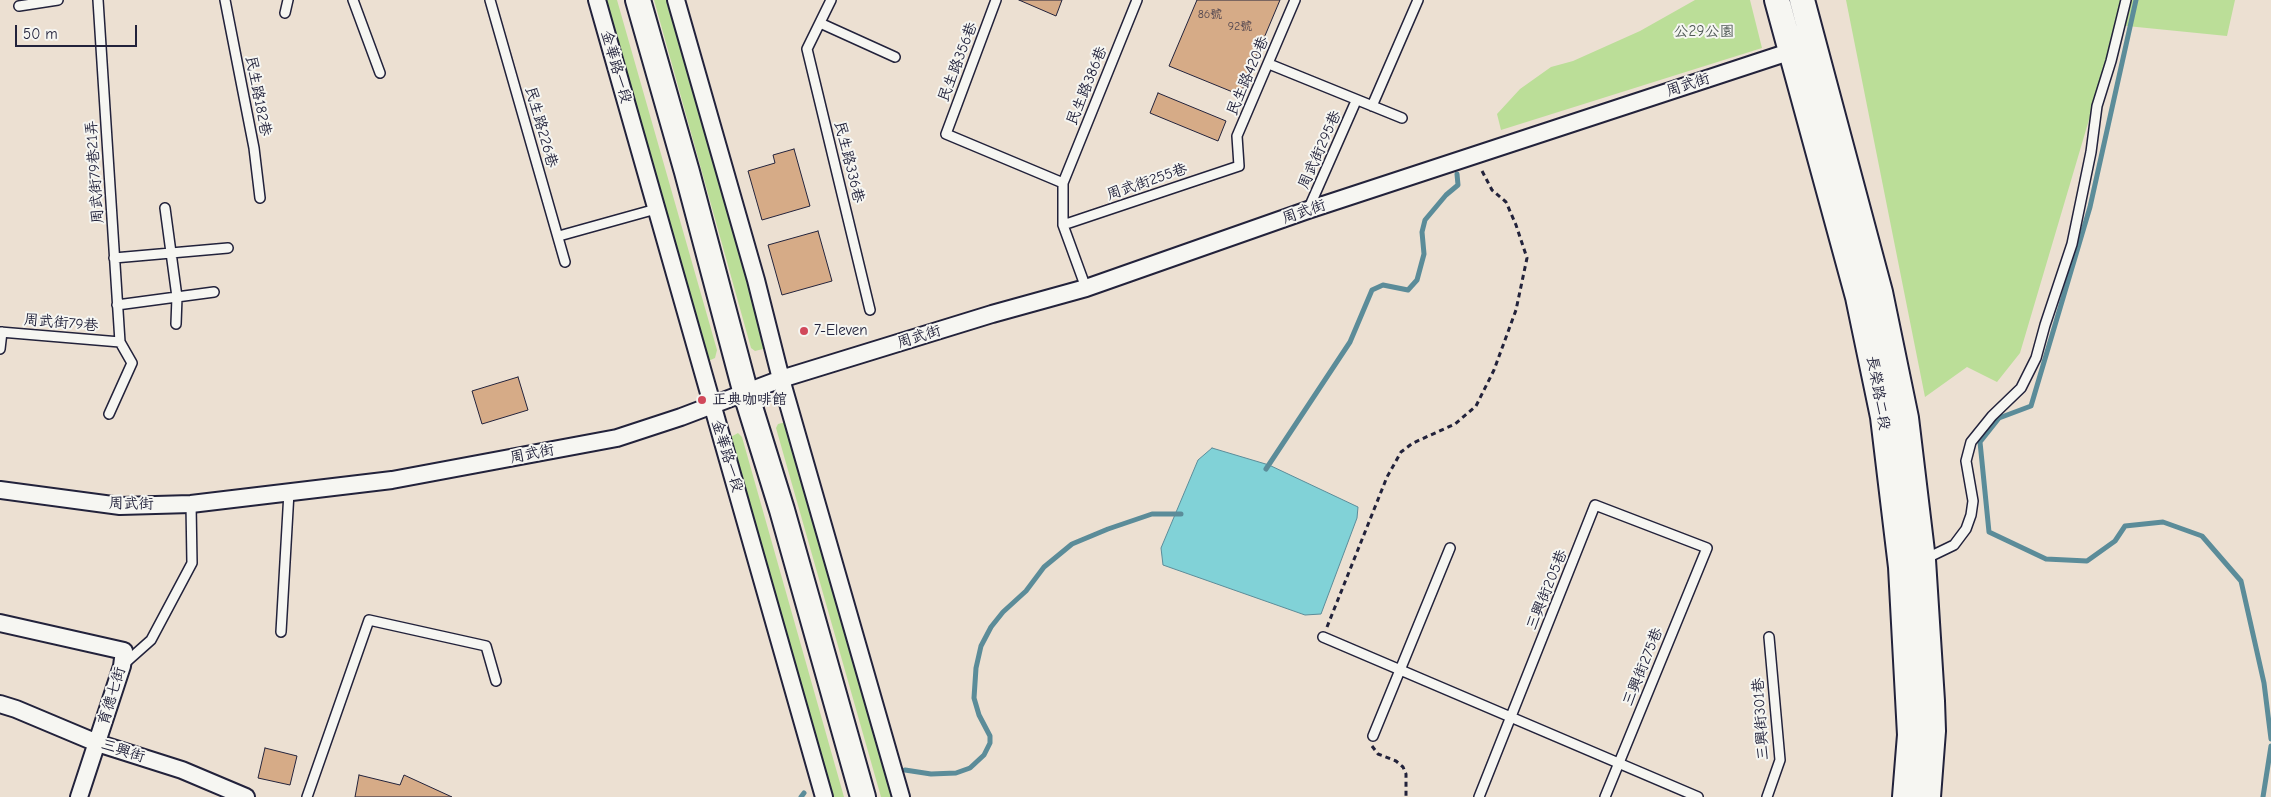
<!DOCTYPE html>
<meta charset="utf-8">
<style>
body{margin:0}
#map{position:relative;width:2271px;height:797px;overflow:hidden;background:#ece0d2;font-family:"Comic Neue",sans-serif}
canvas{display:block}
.scale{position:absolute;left:15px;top:25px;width:122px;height:22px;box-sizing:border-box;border:2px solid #22223b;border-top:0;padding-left:6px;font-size:15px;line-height:18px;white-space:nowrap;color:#22223b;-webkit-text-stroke:4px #f6f6f2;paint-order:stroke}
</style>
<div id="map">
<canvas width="2271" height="797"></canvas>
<div class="scale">50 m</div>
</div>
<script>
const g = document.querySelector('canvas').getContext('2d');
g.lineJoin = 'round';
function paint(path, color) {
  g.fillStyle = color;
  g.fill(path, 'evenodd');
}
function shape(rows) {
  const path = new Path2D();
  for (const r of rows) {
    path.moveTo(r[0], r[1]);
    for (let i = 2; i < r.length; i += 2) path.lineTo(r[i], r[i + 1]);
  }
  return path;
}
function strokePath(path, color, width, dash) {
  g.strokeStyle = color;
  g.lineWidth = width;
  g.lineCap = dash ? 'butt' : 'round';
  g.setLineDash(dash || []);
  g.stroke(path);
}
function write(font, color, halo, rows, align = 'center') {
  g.font = font + ' "Comic Neue","LXGW WenKai TC",sans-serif';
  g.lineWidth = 4;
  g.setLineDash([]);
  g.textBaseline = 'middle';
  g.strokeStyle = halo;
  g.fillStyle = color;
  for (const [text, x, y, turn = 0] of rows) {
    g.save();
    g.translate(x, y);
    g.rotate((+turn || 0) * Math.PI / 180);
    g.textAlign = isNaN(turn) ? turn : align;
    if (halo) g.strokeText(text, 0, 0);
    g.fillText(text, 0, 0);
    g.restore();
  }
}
paint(shape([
 [600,0,617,0,717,350,715,358,706,362],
 [654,0,669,0,766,343,763,349,755,351,751,348],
 [1695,0,1750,0,1762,48,1501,130,1497,114,1520,89,1551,67,1573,61,1640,31],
 [1846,0,2235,0,2227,36,2117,25,2020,353,1997,382,1967,367,1925,397],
 [786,422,895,797,881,797,776,428,778,424],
 [738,433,742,437,844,797,831,797,729,438]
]), '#bbde98');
const water = shape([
 [1212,448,1269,465,1358,507,1357,518,1321,614,1305,615,1163,565,1161,548,1198,460,1212,448]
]);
paint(water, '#81d2d7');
strokePath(water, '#5b8c99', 1);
strokePath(shape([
 [2136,0,2090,207,2031,406,1999,418,1980,442,1989,532,2046,559,2087,561,2115,541,2125,526,2163,522,2202,536,2241,581,2264,683,2271,739],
 [1266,469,1350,342,1372,290,1383,285,1408,290,1417,280,1424,254,1422,232,1425,220,1446,195,1458,185,1457,174],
 [905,770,931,774,956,773,970,768,984,755,990,743,990,736,979,715,974,698,976,668,981,646,991,627,1003,612,1026,591,1044,567,1072,544,1108,529,1152,514,1181,514],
 [801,797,804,793],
 [2263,797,2271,746]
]), '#5b8c99', 5);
const building = shape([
 [1019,0,1062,0,1056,16,1019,0],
 [1197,0,1280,0,1240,95,1169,66,1197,0],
 [1158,93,1226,121,1218,141,1150,113,1158,93],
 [794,149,810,206,762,220,748,171,775,163,773,155,794,149],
 [818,231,832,281,782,295,768,245,818,231],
 [518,377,528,410,482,424,472,391,518,377],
 [265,748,297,756,290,785,258,778,265,748],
 [359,775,400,785,404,775,452,797,355,797,359,775]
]);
paint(building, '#d6ab87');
strokePath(building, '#22223b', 1);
const lane = shape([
 [98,0,120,342,132,363,109,414],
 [225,0,254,148,260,198],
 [353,0,380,73],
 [490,0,565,262],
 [831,0,807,49,870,310],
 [996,0,946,134,1063,183],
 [19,6,58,0],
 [285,13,288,0],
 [820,23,895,57],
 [1269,64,1402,118],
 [1372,106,1418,0],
 [165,208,177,297,176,324],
 [1308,210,1356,101],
 [1063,225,1239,166,1237,136,1295,0],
 [559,236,656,209],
 [114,258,228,248],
 [1086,288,1063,225,1063,183,1137,0],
 [117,305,214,292],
 [0,332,120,342],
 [0,349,2,332],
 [1925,559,1954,545,1966,529,1971,515,1973,501,1966,461,1971,442,1992,416,2021,388,2036,358,2045,325,2072,244,2091,152,2097,106,2111,61,2126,0],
 [281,632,289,492],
 [1323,637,1698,797],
 [124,664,151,640,192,563,191,504],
 [1373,736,1450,548],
 [307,797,369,620,486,646,496,681],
 [1479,797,1595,505,1707,548,1605,797],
 [1767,797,1780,760,1769,637]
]);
const street = shape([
 [597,0,824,797],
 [676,0,756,280,781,379,901,797],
 [0,490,120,506,191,504,392,480,617,438,681,417,781,379,992,314,1086,288,1308,210,1801,48],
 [0,623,124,651,122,666,79,797],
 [0,704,16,709,97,743,182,770,246,797]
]);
const secondary = shape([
 [638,0,687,172,746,394,782,510,863,797],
 [1777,0,1858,297,1883,417,1901,567,1910,735,1905,797],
 [1802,0,1880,292,1906,418,1923,560,1932,701,1933,731,1928,797]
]);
strokePath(lane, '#22223b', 12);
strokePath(street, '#22223b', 20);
strokePath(secondary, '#22223b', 28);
strokePath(shape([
 [1327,627,1387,477,1401,452,1413,443,1455,424,1476,406,1494,370,1516,310,1527,258,1516,225,1506,202,1492,190,1481,169],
 [1372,746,1378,754,1396,761,1403,767,1406,774,1406,797]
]), '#22223b', 3, [5, 4]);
strokePath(lane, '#f6f6f2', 9);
strokePath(street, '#f6f6f2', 16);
strokePath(secondary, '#f6f6f2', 24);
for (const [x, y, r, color] of [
 [804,331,5,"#d1495b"],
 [702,400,5,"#d1495b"]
]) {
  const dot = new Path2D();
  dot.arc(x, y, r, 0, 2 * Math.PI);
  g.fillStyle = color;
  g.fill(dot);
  strokePath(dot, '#f6f6f2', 2);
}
write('12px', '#4f444e', null, [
 ["86號",1210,15],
 ["92號",1240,27]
]);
write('15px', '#505a57', '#f6f6f2', [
 ["公29公園",1704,32]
]);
write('15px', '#22223b', '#f6f6f2', [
 ["民生路356巷",958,62,-69],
 ["金華路一段",616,67,74],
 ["民生路420巷",1248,76,-67],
 ["周武街",1688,85,-18],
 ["民生路386巷",1087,86,-68],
 ["民生路182巷",258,96,79],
 ["民生路226巷",541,127,74],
 ["周武街295巷",1320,150,-66],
 ["民生路336巷",849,162,76],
 ["周武街79巷21弄",95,172,-94],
 ["周武街255巷",1147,182,-19],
 ["周武街",1304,212,-19],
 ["周武街79巷",61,323,5],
 ["周武街",919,337,-17],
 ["長榮路二段",1878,393,80],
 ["周武街",532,454,-11],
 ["金華路一段",727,456,73],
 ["周武街",131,504,1],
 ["三興街205巷",1547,590,-68],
 ["三興街275巷",1643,667,-68],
 ["育德七街",112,696,-73],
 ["三興街301巷",1761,719,-94],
 ["三興街",123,751,18]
]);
write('15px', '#22223b', '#f6f6f2', [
 ["7-Eleven",814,331],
 ["正典咖啡館",712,400]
], 'left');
</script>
